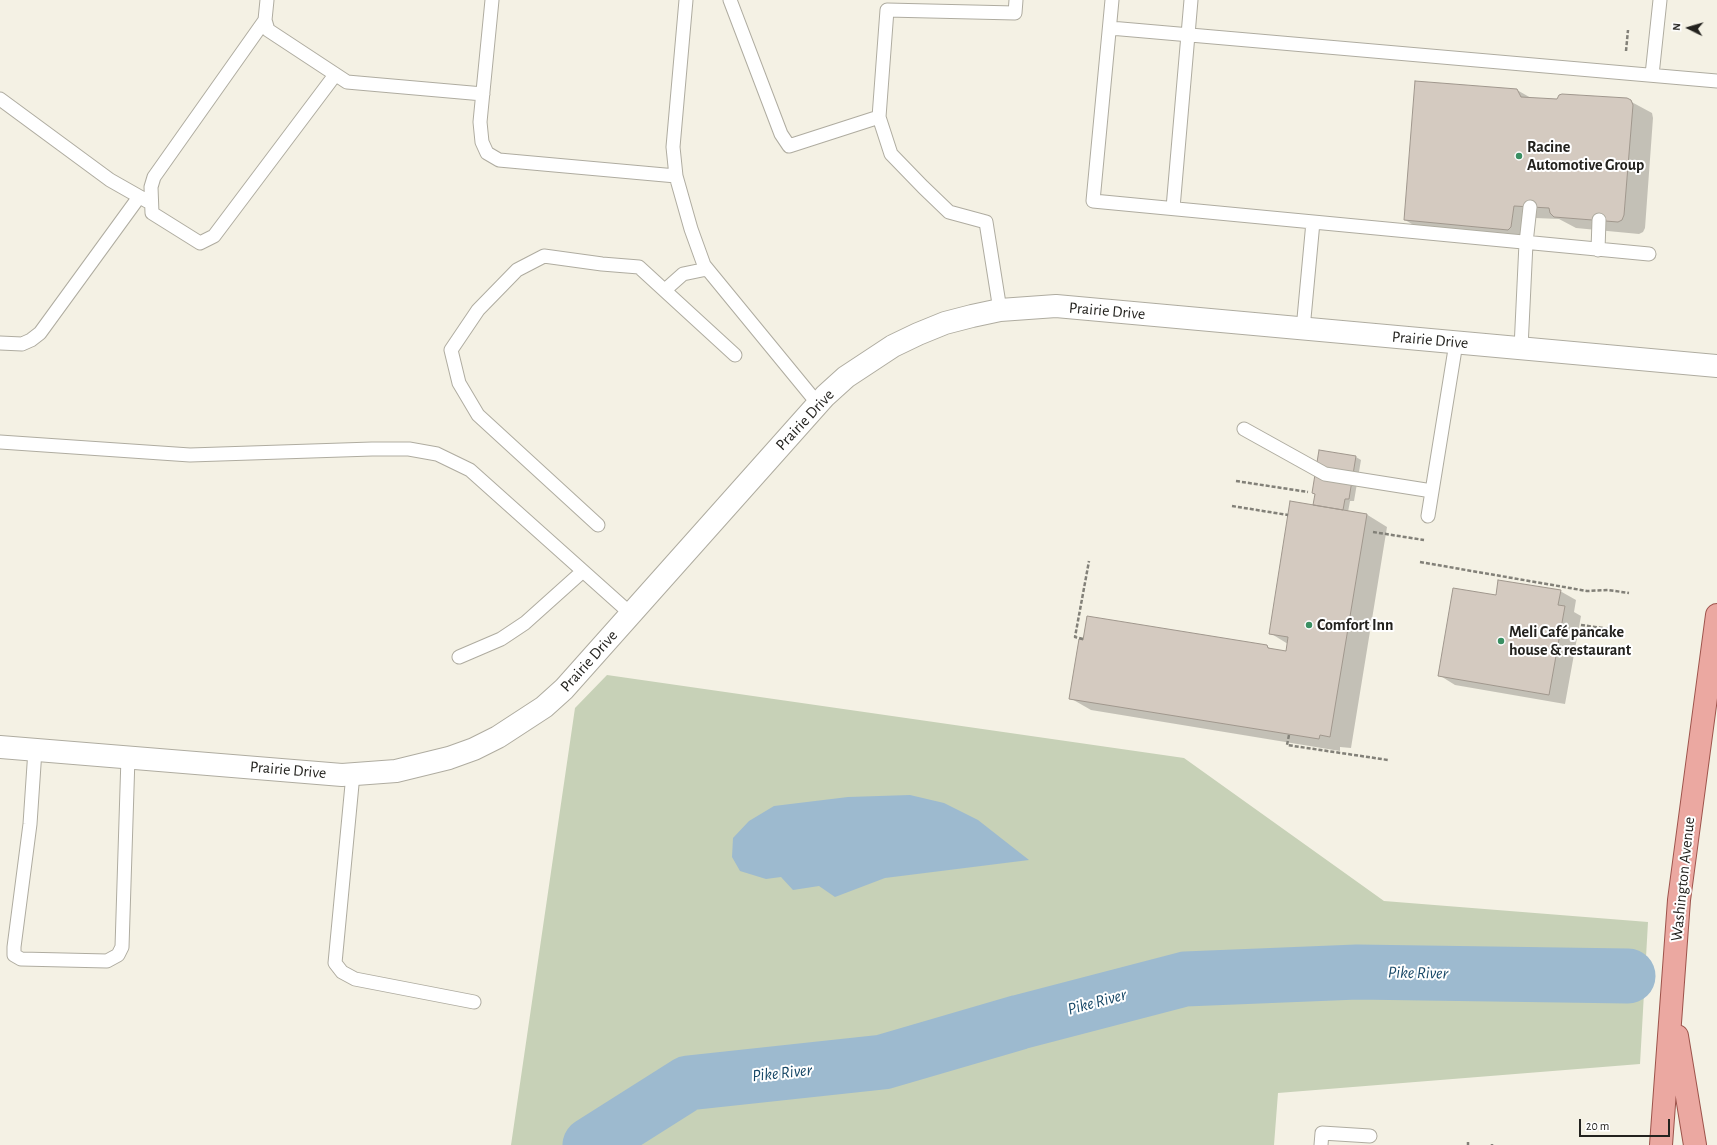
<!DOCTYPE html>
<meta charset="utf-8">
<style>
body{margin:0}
#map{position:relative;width:1717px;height:1145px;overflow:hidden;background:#f4f1e4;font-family:"Alegreya Sans",sans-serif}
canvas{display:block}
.north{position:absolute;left:1669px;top:8px;width:40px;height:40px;-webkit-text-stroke:3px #fff;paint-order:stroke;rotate:275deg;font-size:11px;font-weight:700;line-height:16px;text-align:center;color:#23221e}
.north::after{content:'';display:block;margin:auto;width:14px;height:18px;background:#23221e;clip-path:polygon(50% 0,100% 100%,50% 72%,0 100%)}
.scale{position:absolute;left:1579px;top:1119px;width:91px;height:18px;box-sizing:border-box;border:2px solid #23221e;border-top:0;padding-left:5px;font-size:12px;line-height:14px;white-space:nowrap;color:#23221e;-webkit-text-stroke:3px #fff;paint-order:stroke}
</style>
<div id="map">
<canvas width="1717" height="1145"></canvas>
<div class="north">N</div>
<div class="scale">20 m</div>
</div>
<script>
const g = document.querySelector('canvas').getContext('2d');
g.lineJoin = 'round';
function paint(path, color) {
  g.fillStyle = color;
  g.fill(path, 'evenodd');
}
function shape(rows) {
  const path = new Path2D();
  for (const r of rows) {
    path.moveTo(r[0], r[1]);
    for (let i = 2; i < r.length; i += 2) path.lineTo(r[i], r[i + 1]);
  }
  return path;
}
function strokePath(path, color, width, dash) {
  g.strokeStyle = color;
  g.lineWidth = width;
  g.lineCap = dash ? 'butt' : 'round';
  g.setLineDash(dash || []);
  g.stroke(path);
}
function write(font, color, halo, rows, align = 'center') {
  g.font = font + ' "Alegreya Sans",sans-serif';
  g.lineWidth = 4;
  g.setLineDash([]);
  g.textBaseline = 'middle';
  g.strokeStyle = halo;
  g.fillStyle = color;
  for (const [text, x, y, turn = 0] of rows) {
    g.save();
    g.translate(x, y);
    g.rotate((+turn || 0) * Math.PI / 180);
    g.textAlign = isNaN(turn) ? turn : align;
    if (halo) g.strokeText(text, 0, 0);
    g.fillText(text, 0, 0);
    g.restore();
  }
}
paint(shape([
 [607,675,1184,758,1384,901,1648,922,1640,1064,1278,1093,1274,1145,511,1145,575,708]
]), '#c7d1b7');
paint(shape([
 [910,795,944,803,978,820,1029,860,885,878,835,897,819,886,793,890,781,877,766,879,740,871,732,857,733,838,749,821,774,806,848,797]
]), '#9dbacf');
paint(shape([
 [1517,90,1531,98,1558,100,1626,99,1652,113,1653,118,1645,228,1643,232,1639,234,1576,228,1559,219,1535,218,1532,239,1426,232,1405,220],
 [1319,451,1356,457,1361,460,1354,501,1350,501,1348,512,1366,514,1387,527,1351,748,1340,747,1340,751,1091,710,1070,698,1266,646,1273,650,1287,652,1288,644,1270,633,1318,507],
 [1560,591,1576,600,1574,612,1581,616,1565,704,1455,685,1439,675,1496,596]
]), '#0003');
strokePath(shape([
 [590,1145,688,1083,883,1062,1020,1022,1185,979,1357,972,1628,976]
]), '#9dbacf', 55);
const building = shape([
 [1415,81,1517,89,1521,97,1557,99,1559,95,1562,94,1627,98,1631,100,1633,105,1624,215,1622,220,1618,222,1554,217,1550,213,1549,208,1514,206,1511,227,1508,230,1404,220,1415,81],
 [1319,450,1356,456,1349,499,1345,499,1343,510,1313,505,1315,494,1312,493,1319,450],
 [1290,501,1367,514,1330,737,1320,735,1319,739,1069,699,1079,639,1083,640,1087,616,1267,645,1268,648,1286,651,1288,637,1269,634,1290,501],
 [1498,580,1561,590,1558,605,1565,606,1549,695,1438,676,1453,588,1496,595,1498,580]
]);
paint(building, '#d4cac0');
strokePath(building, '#a0978d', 1);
const service = shape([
 [267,0,265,20,268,30,347,82,483,94],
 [492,0,480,122,482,142,487,153,499,160,676,176],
 [686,0,673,147,676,176,691,229,704,265,818,404],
 [730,0,781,134,789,146,879,117],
 [1112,0,1093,201,1649,254],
 [265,20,154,177,151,187,152,213,200,243,214,236,335,75],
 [1110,28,1717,81],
 [1652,75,1660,0],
 [0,99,110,180,147,201],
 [1173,208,1191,0],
 [1598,250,1599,220],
 [665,290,683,274,707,269],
 [1000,310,986,222,949,212,923,187,891,154,879,117,887,10,1015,13,1016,0],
 [1303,329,1313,222],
 [0,343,22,344,31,340,40,333,139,197],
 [1521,348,1526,243,1530,207],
 [1244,429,1325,474,1432,491],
 [0,442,190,455,372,449,409,449,437,454,470,470,631,614],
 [1428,516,1456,343],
 [598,525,478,415,459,383,451,350,478,310,517,270,544,256,602,264,639,267,735,355],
 [459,657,501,639,525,623,583,571],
 [35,750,30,824,14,947,14,955,21,959,107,961,118,955,122,947,128,757],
 [353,774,335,963,342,972,355,979,474,1002],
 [1321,1145,1322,1133,1370,1136]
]);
const minor = shape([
 [0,747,342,775,396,771,449,758,474,749,498,737,544,707,564,689,825,396,846,377,893,346,918,334,945,323,972,316,1000,310,1056,306,1717,366]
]);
const primary = shape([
 [1677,1036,1695,1145],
 [1661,1145,1679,900,1717,615]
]);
strokePath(service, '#afaca0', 15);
strokePath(minor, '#afaca0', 24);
strokePath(primary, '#9d534b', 24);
strokePath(shape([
 [1626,51,1628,30],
 [1236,481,1308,492],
 [1232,506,1288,515],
 [1373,532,1424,540],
 [1420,562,1587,591,1608,590,1629,593],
 [1581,625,1623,631],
 [1083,639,1075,637,1089,561],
 [1289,735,1287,745,1388,760],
 [1468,1145,1468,1142],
 [1492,1145,1492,1144]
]), '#828078', 2.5, [4, 2]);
strokePath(service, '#fff', 13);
strokePath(minor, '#fff', 22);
strokePath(primary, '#eba8a1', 22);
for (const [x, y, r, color] of [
 [1519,156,4,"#3a8f62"],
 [1309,625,4,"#3a8f62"],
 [1501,641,4,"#3a8f62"]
]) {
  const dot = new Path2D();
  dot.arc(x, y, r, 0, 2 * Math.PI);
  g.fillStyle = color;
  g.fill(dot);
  strokePath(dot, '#fff', 1.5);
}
write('bold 16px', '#23221e', '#fff', [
 ["Racine",1527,147],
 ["Automotive Group",1527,165],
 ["Comfort Inn",1317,625],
 ["Meli Café pancake",1509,632],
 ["house & restaurant",1509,650]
], 'left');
write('16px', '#23221e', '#fff', [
 ["Prairie Drive",1107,311,5],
 ["Prairie Drive",1430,340,5],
 ["Prairie Drive",805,420,-47],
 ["Prairie Drive",589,661,-48],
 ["Prairie Drive",288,770,5],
 ["Washington Avenue",1683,879,-84]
]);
write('italic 17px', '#184867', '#fff', [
 ["Pike River",1418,973,1],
 ["Pike River",1097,1002,-15],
 ["Pike River",782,1073,-6]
]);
</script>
